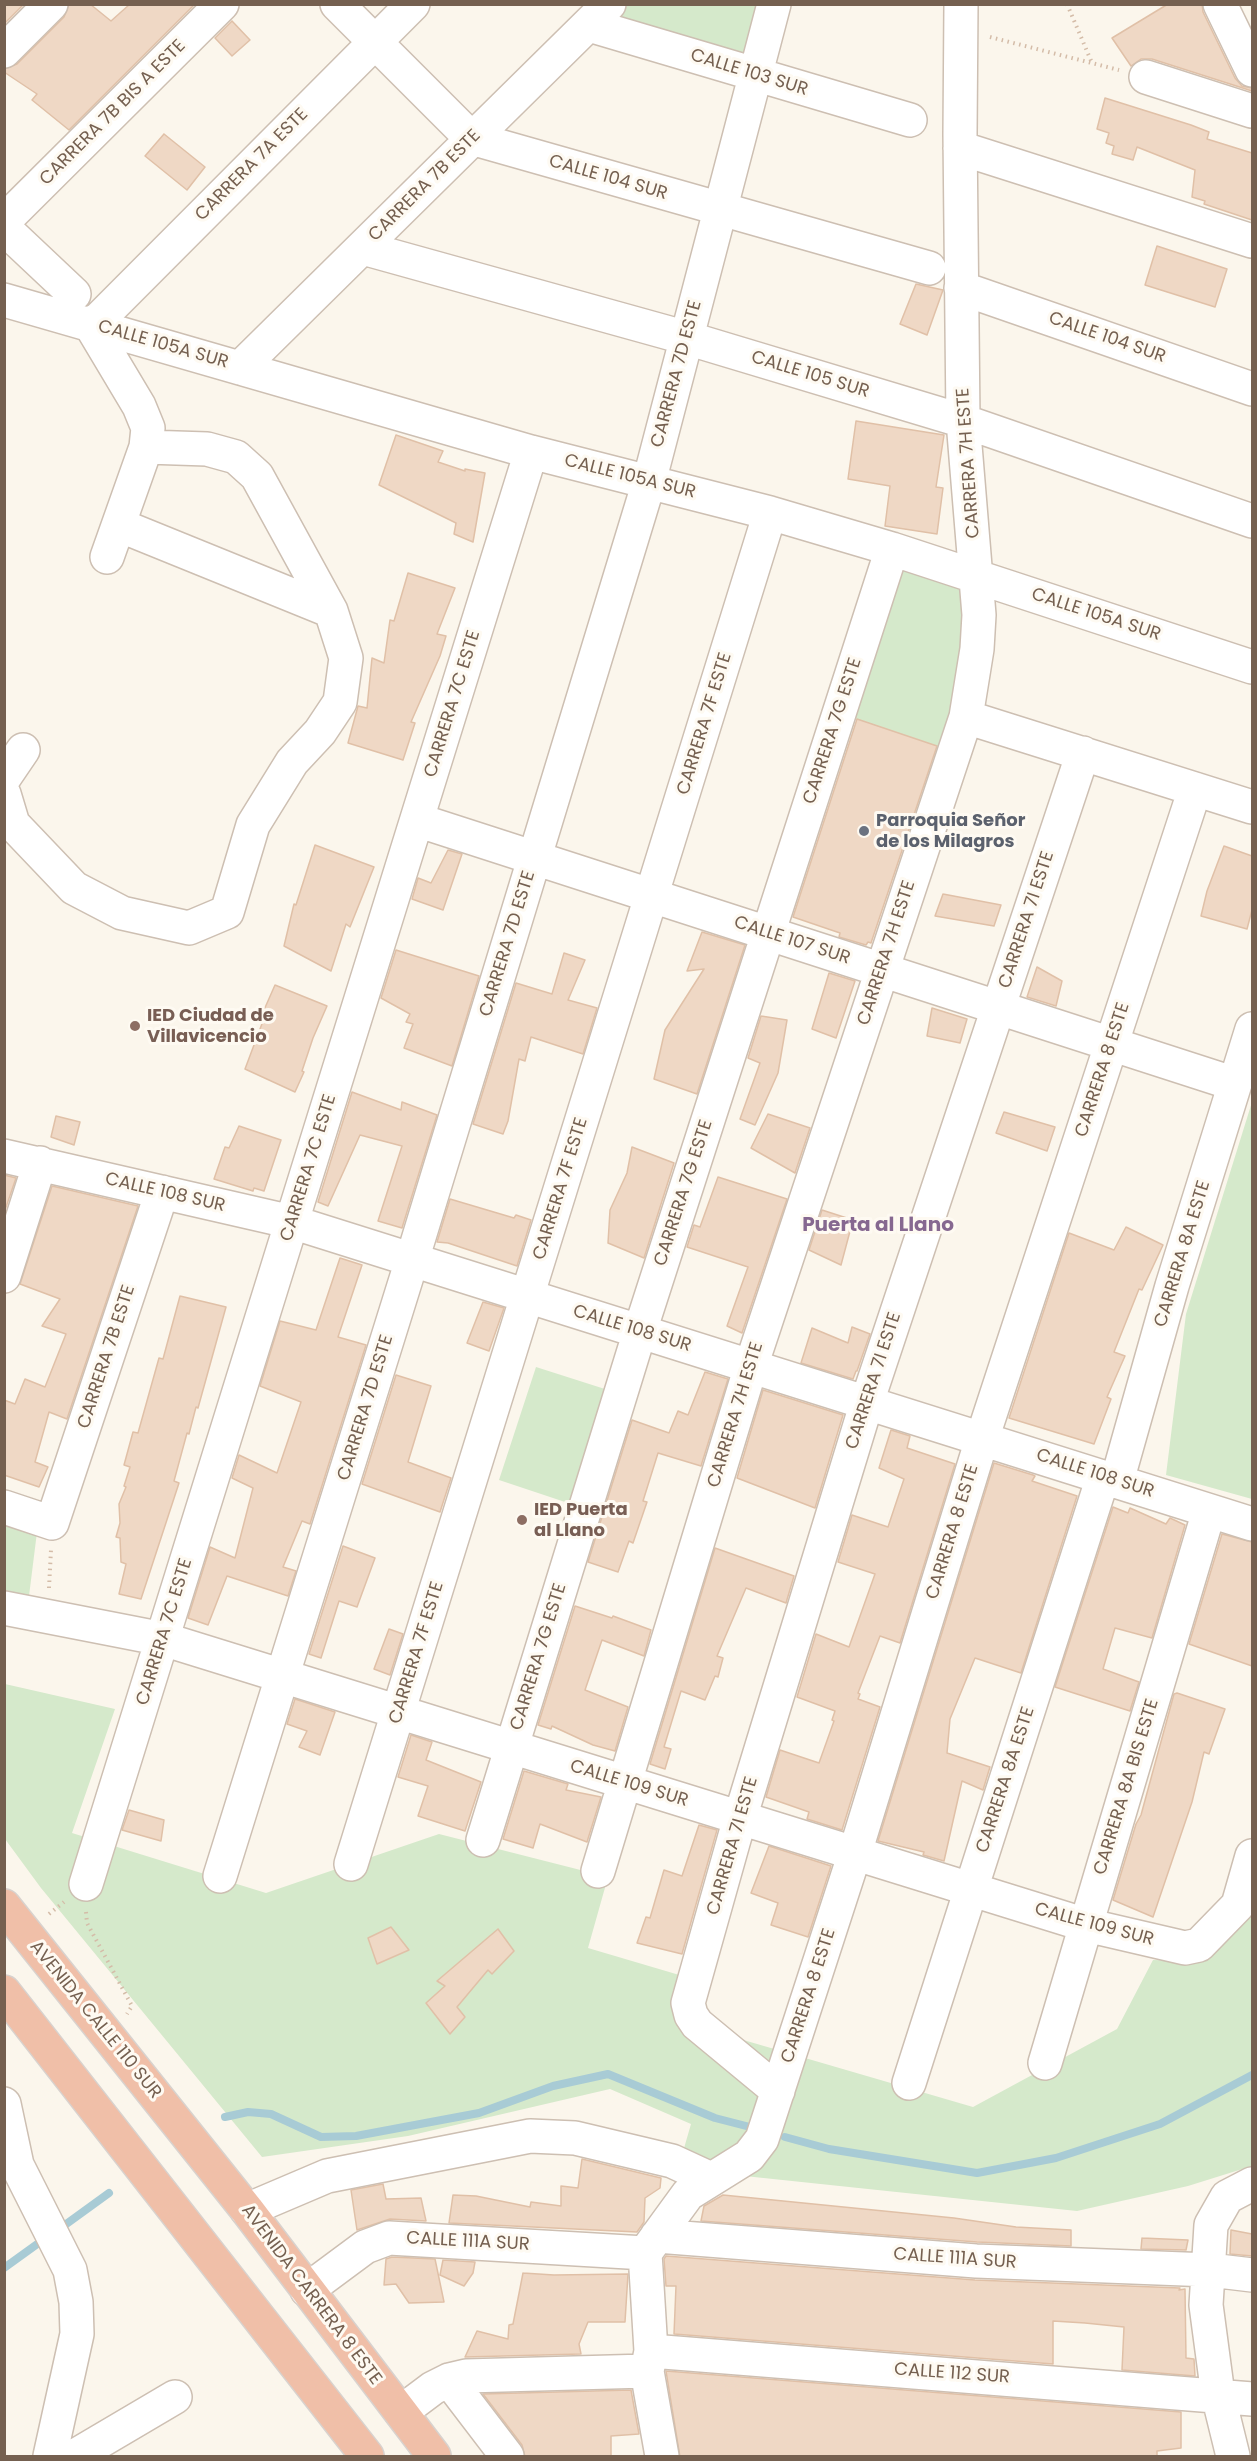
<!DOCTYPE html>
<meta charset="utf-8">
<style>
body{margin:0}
#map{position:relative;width:1257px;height:2461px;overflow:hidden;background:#fbf6ec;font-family:Poppins,sans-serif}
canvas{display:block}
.frame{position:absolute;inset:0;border:6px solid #756050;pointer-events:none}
</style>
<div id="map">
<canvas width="1257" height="2461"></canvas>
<div class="frame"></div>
</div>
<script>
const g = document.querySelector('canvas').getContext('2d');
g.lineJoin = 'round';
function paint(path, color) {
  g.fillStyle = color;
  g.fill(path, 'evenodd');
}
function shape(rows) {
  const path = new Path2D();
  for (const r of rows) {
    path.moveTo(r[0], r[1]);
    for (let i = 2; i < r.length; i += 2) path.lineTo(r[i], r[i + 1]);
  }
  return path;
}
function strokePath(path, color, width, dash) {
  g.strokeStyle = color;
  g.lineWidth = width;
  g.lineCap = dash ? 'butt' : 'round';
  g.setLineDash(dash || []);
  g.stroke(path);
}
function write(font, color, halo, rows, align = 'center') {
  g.font = font + ' Poppins,sans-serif';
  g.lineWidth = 6;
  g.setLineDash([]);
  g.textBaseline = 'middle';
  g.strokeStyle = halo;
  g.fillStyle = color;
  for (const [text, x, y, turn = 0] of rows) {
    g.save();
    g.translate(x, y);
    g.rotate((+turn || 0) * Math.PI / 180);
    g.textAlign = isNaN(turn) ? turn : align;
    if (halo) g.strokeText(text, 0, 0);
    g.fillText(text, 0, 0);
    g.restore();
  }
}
paint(shape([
 [628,5,760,5,746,58,610,22],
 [904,569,969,589,966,649,942,748,851,717],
 [1252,1102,1252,1499,1166,1475,1186,1314],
 [536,1367,608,1390,571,1504,499,1480],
 [4,1518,37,1532,29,1596,5,1590],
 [5,1684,115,1709,72,1833,266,1893,439,1834,608,1877,588,1948,703,1982,692,2025,973,2107,1117,2029,1153,1960,1195,1961,1252,1910,1252,2166,1188,2186,1077,2211,678,2169,691,2124,610,2089,408,2136,262,2157,41,1888,5,1839]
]), '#d5e9cb');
strokePath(shape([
 [225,2117,248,2112,271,2114,321,2137,356,2136,479,2113,553,2086,608,2074,715,2118,750,2127],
 [785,2137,829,2149,977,2173,1056,2158,1160,2124,1252,2075],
 [58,2230,109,2193],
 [4,2268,47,2237]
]), '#a8cbd5', 8);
const building = shape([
 [4,4,24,4,4,24,4,4],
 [69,4,90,4,111,21,130,4,195,4,69,130,32,100,37,94,4,72,4,69,17,64,64,17,69,4],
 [1168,4,1202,4,1203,12,1235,78,1242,86,1252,88,1252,91,1152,59,1141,59,1131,66,1112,38,1168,4],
 [232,21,250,40,232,56,215,38,232,21],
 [1105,98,1191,125,1209,132,1207,139,1252,153,1252,220,1204,204,1205,201,1192,197,1195,170,1137,147,1133,160,1112,154,1114,146,1106,143,1109,133,1097,129,1105,98],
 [164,134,205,167,187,190,145,156,164,134],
 [1157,246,1227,269,1215,307,1145,285,1157,246],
 [916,284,943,290,927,335,900,324,916,284],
 [856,421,944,435,936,487,943,488,937,534,885,526,890,486,848,479,856,421],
 [396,435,443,451,438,462,465,471,465,469,485,473,473,542,454,534,456,523,379,485,396,435],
 [408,573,455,588,437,634,446,636,440,656,411,722,415,723,403,760,348,743,358,706,367,708,372,658,384,663,390,620,394,621,408,573],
 [857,719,937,746,871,943,868,942,866,945,839,937,840,933,793,917,857,719],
 [315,845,374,867,350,927,346,924,331,971,284,946,294,904,296,905,315,845],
 [1224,846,1252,856,1252,910,1247,929,1201,916,1207,891,1224,846],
 [448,850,462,854,443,910,412,899,418,878,431,883,448,850],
 [943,894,1001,905,994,926,935,916,943,894],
 [702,932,745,945,697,1094,654,1079,665,1030,704,969,687,971,702,932],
 [396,950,479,976,452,1066,404,1048,413,1024,406,1022,410,1014,381,998,396,950],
 [564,953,585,960,568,1000,597,1008,583,1054,531,1037,525,1061,519,1059,508,1121,503,1134,473,1124,516,983,552,994,564,953],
 [1037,967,1062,981,1056,1006,1027,997,1037,967],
 [829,973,855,981,836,1038,812,1029,829,973],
 [275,985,327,1006,313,1038,302,1071,304,1072,295,1092,245,1069,263,1021,260,1019,275,985],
 [932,1008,967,1019,960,1043,927,1036,932,1008],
 [761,1016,787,1020,778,1073,755,1125,740,1119,760,1063,748,1058,761,1016],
 [352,1092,401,1110,402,1102,437,1115,402,1228,378,1221,402,1146,360,1135,328,1206,318,1202,352,1092],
 [1004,1112,1055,1127,1047,1151,996,1133,1004,1112],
 [768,1114,810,1128,795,1173,751,1148,768,1114],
 [56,1116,80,1122,74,1145,51,1137,56,1116],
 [239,1126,281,1140,264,1191,254,1188,253,1191,214,1179,225,1147,229,1148,239,1126],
 [632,1147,674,1163,644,1258,608,1243,610,1210,627,1173,632,1147],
 [4,1175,16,1178,4,1213,4,1175],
 [718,1177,787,1199,742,1333,727,1326,748,1267,687,1247,694,1225,700,1227,718,1177],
 [52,1186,138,1206,67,1419,49,1412,35,1462,48,1467,39,1487,4,1475,4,1400,15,1404,25,1379,45,1387,66,1334,42,1326,60,1299,20,1284,52,1186],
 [450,1199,514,1218,516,1215,531,1220,517,1266,448,1243,437,1242,450,1199],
 [822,1210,853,1220,841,1265,809,1250,822,1210],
 [1126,1227,1163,1245,1142,1290,1139,1289,1114,1352,1125,1356,1107,1397,1111,1399,1094,1444,1009,1418,1069,1233,1114,1250,1126,1227],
 [340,1258,362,1265,338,1337,366,1345,310,1524,302,1521,283,1567,296,1571,288,1596,227,1576,208,1625,188,1618,210,1547,235,1558,253,1488,232,1478,239,1455,277,1473,301,1402,260,1386,280,1321,316,1330,340,1258],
 [180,1296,226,1307,198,1408,196,1407,189,1434,187,1433,174,1481,179,1483,141,1599,119,1594,126,1564,121,1562,120,1538,116,1537,120,1523,119,1504,126,1487,124,1486,130,1467,124,1465,133,1432,138,1433,159,1358,163,1359,180,1296],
 [483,1302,504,1308,489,1351,467,1343,483,1302],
 [852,1327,870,1334,857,1371,856,1371,853,1379,801,1363,812,1328,848,1343,852,1327],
 [705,1372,728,1379,701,1466,658,1453,643,1501,647,1502,633,1543,629,1541,618,1572,588,1562,632,1420,669,1433,678,1411,688,1415,705,1372],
 [396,1375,431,1386,408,1462,451,1478,440,1512,362,1484,396,1375],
 [763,1390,843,1415,815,1508,737,1478,763,1390],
 [891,1430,910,1436,907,1448,955,1464,900,1643,880,1636,858,1693,860,1694,858,1699,880,1707,842,1830,807,1819,809,1812,766,1797,780,1750,819,1763,834,1721,832,1720,835,1711,797,1697,816,1634,849,1647,875,1574,838,1562,852,1515,888,1527,904,1479,879,1468,891,1430],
 [994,1463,1033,1475,1035,1476,1032,1481,1077,1496,1021,1673,975,1658,950,1719,947,1753,990,1767,983,1790,962,1781,944,1861,923,1855,924,1852,878,1841,994,1463],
 [1113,1507,1128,1513,1130,1508,1166,1524,1170,1518,1185,1525,1152,1638,1115,1628,1103,1669,1139,1682,1130,1711,1055,1687,1113,1507],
 [1222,1534,1252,1542,1252,1666,1189,1644,1222,1534],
 [343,1546,375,1558,357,1607,339,1601,321,1658,309,1654,343,1546],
 [715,1548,794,1576,786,1603,746,1588,717,1656,723,1658,718,1677,715,1676,705,1700,681,1691,664,1747,671,1749,665,1769,650,1764,715,1548],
 [575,1606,612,1618,613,1616,651,1630,644,1656,602,1640,585,1690,628,1707,615,1751,593,1745,552,1726,551,1729,538,1725,575,1606],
 [389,1629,403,1634,390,1675,374,1669,389,1629],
 [1177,1693,1225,1709,1209,1754,1204,1752,1192,1802,1153,1917,1113,1900,1136,1824,1141,1815,1174,1694,1177,1693],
 [295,1699,335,1712,320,1755,299,1747,307,1731,287,1724,295,1699],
 [411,1735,432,1742,426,1760,481,1782,465,1831,418,1816,428,1786,398,1777,411,1735],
 [524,1771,568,1784,566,1790,601,1797,587,1842,540,1824,533,1848,503,1839,524,1771],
 [129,1810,164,1820,161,1841,122,1830,129,1810],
 [699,1825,717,1830,682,1954,637,1943,646,1917,650,1918,664,1870,682,1876,699,1825],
 [769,1846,831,1866,808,1937,771,1925,778,1903,751,1893,769,1846],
 [391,1927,409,1950,377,1964,368,1938,391,1927],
 [498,1929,514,1951,492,1974,488,1970,457,2007,465,2017,450,2034,426,2003,445,1986,437,1981,498,1929],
 [582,2159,661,2178,660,2188,645,2198,644,2222,637,2232,449,2223,453,2195,476,2196,530,2207,531,2202,561,2206,561,2186,578,2188,582,2159],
 [383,2184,386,2199,421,2198,426,2221,390,2219,357,2230,351,2190,383,2184],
 [723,2195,954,2218,1016,2227,1071,2230,1071,2246,977,2242,701,2221,704,2206,723,2195],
 [1231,2230,1252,2234,1252,2256,1230,2254,1231,2230],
 [1142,2238,1188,2240,1186,2250,1141,2249,1142,2238],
 [666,2256,975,2280,1180,2288,1179,2290,1185,2289,1186,2358,1194,2359,1195,2376,1122,2370,1124,2327,1085,2323,1053,2321,1053,2364,674,2334,676,2286,666,2286,664,2259,666,2256],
 [392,2257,435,2259,444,2302,409,2303,396,2284,384,2285,386,2259,392,2257],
 [443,2260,475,2262,473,2273,464,2286,440,2275,443,2260],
 [523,2273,554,2275,628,2274,625,2322,588,2322,579,2344,581,2354,465,2357,477,2331,508,2339,509,2325,513,2324,523,2273],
 [666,2371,1181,2412,1181,2448,1157,2451,1157,2457,680,2457,666,2371],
 [631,2390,639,2434,611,2436,611,2457,525,2457,522,2445,483,2394,631,2390]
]);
paint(building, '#efd8c5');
strokePath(building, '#e0c0a7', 1.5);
const minor = shape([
 [337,4,471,138,929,268],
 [1220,4,1252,70],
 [589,25,910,120],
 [4,51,51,4],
 [1146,77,1252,111],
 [960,148,1252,241],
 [4,221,222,4],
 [4,228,74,294],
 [363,248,687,338,963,421,1252,521],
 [961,288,1252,389],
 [4,300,531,452,770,513,892,549,1252,667],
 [240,368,609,4],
 [119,525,331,611],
 [107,557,146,447,148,428,139,406,90,324,99,319,413,4],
 [966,717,1252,807],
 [4,778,23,750],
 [4,794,13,824,74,888,122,913,189,928,227,912,253,825,292,762,320,732,340,702,346,658,331,611,257,476,236,457,207,449,146,447],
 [417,820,1235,1084],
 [4,1156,292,1222,1252,1524],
 [4,1276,40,1163],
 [1117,1481,1172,1286,1252,1029],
 [4,1507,52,1523,162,1192],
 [4,1608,163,1639,1086,1925,1185,1948,1199,1945,1238,1905,1252,1856],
 [483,1840,640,1331,892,549],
 [351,1864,770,513],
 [598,1871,751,1366,966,717,977,649,979,615,963,421,960,134,961,4],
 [220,1876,412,1260,649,482,774,4],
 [86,1884,531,452],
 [1045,2063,1209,1511],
 [909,2083,1103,1477],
 [778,2091,697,2024,691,2015,688,2003,740,1818,867,1402,1083,753],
 [4,2104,17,2165,70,2270,76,2302,77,2334,50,2456],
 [247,2210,327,2176,530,2136,575,2138,672,2161,711,2179],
 [657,2236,976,2261,1210,2270,1252,2275],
 [307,2290,365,2247,389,2238,645,2253],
 [651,2351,1252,2399],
 [449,2380,507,2456],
 [401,2412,433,2388,449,2380,466,2376,647,2371],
 [75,2456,175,2397],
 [662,2456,647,2371,651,2351,645,2253,688,2194,749,2156,762,2139,855,1853,982,1439,1195,789],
 [1233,2456,1218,2395,1206,2305,1211,2225,1227,2197,1252,2184]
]);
const highway = shape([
 [4,1906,247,2210,434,2456],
 [4,1992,367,2456]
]);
strokePath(minor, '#cdbfb2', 36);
strokePath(highway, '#d8d2ce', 36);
strokePath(shape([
 [1067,4,1092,63],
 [990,37,1119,70],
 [49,1588,51,1550],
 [86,1912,87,1923,132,2006,127,2014],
 [49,1914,64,1902]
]), '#d4bca8', 4, [1.5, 4.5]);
strokePath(minor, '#fff', 33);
strokePath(highway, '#f0bfa8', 33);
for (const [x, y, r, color] of [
 [864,831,6,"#6b7280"],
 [135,1026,6,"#8d6e63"],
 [522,1520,6,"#8d6e63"]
]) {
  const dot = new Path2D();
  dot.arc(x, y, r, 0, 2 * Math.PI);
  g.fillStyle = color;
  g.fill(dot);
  strokePath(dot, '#fefaf2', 2);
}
write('18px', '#756050', '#fefaf2', [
 ["CALLE 103 SUR",749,73,17],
 ["CARRERA 7B BIS A ESTE",113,113,-45],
 ["CARRERA 7A ESTE",252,165,-45],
 ["CALLE 104 SUR",608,178,16],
 ["CARRERA 7B ESTE",425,186,-45],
 ["CALLE 104 SUR",1107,338,19],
 ["CALLE 105A SUR",163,345,16],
 ["CARRERA 7D ESTE",677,374,-75],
 ["CALLE 105 SUR",810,375,17],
 ["CARRERA 7H ESTE",969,463,-94],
 ["CALLE 105A SUR",630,477,14],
 ["CALLE 105A SUR",1096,615,18],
 ["CARRERA 7C ESTE",453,704,-73],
 ["CARRERA 7F ESTE",705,724,-73],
 ["CARRERA 7G ESTE",833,731,-72],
 ["CARRERA 7I ESTE",1027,920,-72],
 ["CALLE 107 SUR",792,941,18],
 ["CARRERA 7D ESTE",508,944,-73],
 ["CARRERA 7H ESTE",887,953,-72],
 ["CARRERA 8 ESTE",1103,1070,-72],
 ["CARRERA 7C ESTE",309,1168,-73],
 ["CARRERA 7F ESTE",561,1189,-73],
 ["CALLE 108 SUR",165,1193,13],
 ["CARRERA 7G ESTE",684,1193,-72],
 ["CARRERA 8A ESTE",1183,1254,-73],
 ["CALLE 108 SUR",632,1329,17],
 ["CARRERA 7B ESTE",107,1357,-72],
 ["CARRERA 7I ESTE",874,1381,-72],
 ["CARRERA 7D ESTE",366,1408,-73],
 ["CARRERA 7H ESTE",736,1415,-73],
 ["CALLE 108 SUR",1095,1474,18],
 ["CARRERA 8 ESTE",953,1532,-73],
 ["CARRERA 7C ESTE",165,1632,-73],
 ["CARRERA 7F ESTE",417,1653,-73],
 ["CARRERA 7G ESTE",539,1657,-73],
 ["CARRERA 8A ESTE",1006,1780,-72],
 ["CALLE 109 SUR",629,1784,17],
 ["CARRERA 8A BIS ESTE",1127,1787,-73],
 ["CARRERA 7I ESTE",733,1846,-74],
 ["CALLE 109 SUR",1094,1925,15],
 ["CARRERA 8 ESTE",809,1996,-72],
 ["AVENIDA CALLE 110 SUR",95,2020,51],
 ["CALLE 111A SUR",468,2242,3],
 ["CALLE 111A SUR",955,2259,4],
 ["AVENIDA CARRERA 8 ESTE",311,2295,53],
 ["CALLE 112 SUR",952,2374,4]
]);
write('bold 18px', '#5b616d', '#fefaf2', [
 ["Parroquia Señor",876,821],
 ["de los Milagros",876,842]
], 'left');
write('bold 18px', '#785e54', '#fefaf2', [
 ["IED Ciudad de",147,1016],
 ["Villavicencio",147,1037],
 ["IED Puerta",534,1510],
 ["al Llano",534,1531]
], 'left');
write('bold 20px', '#866890', '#fefaf2', [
 ["Puerta al Llano",878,1226]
]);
</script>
